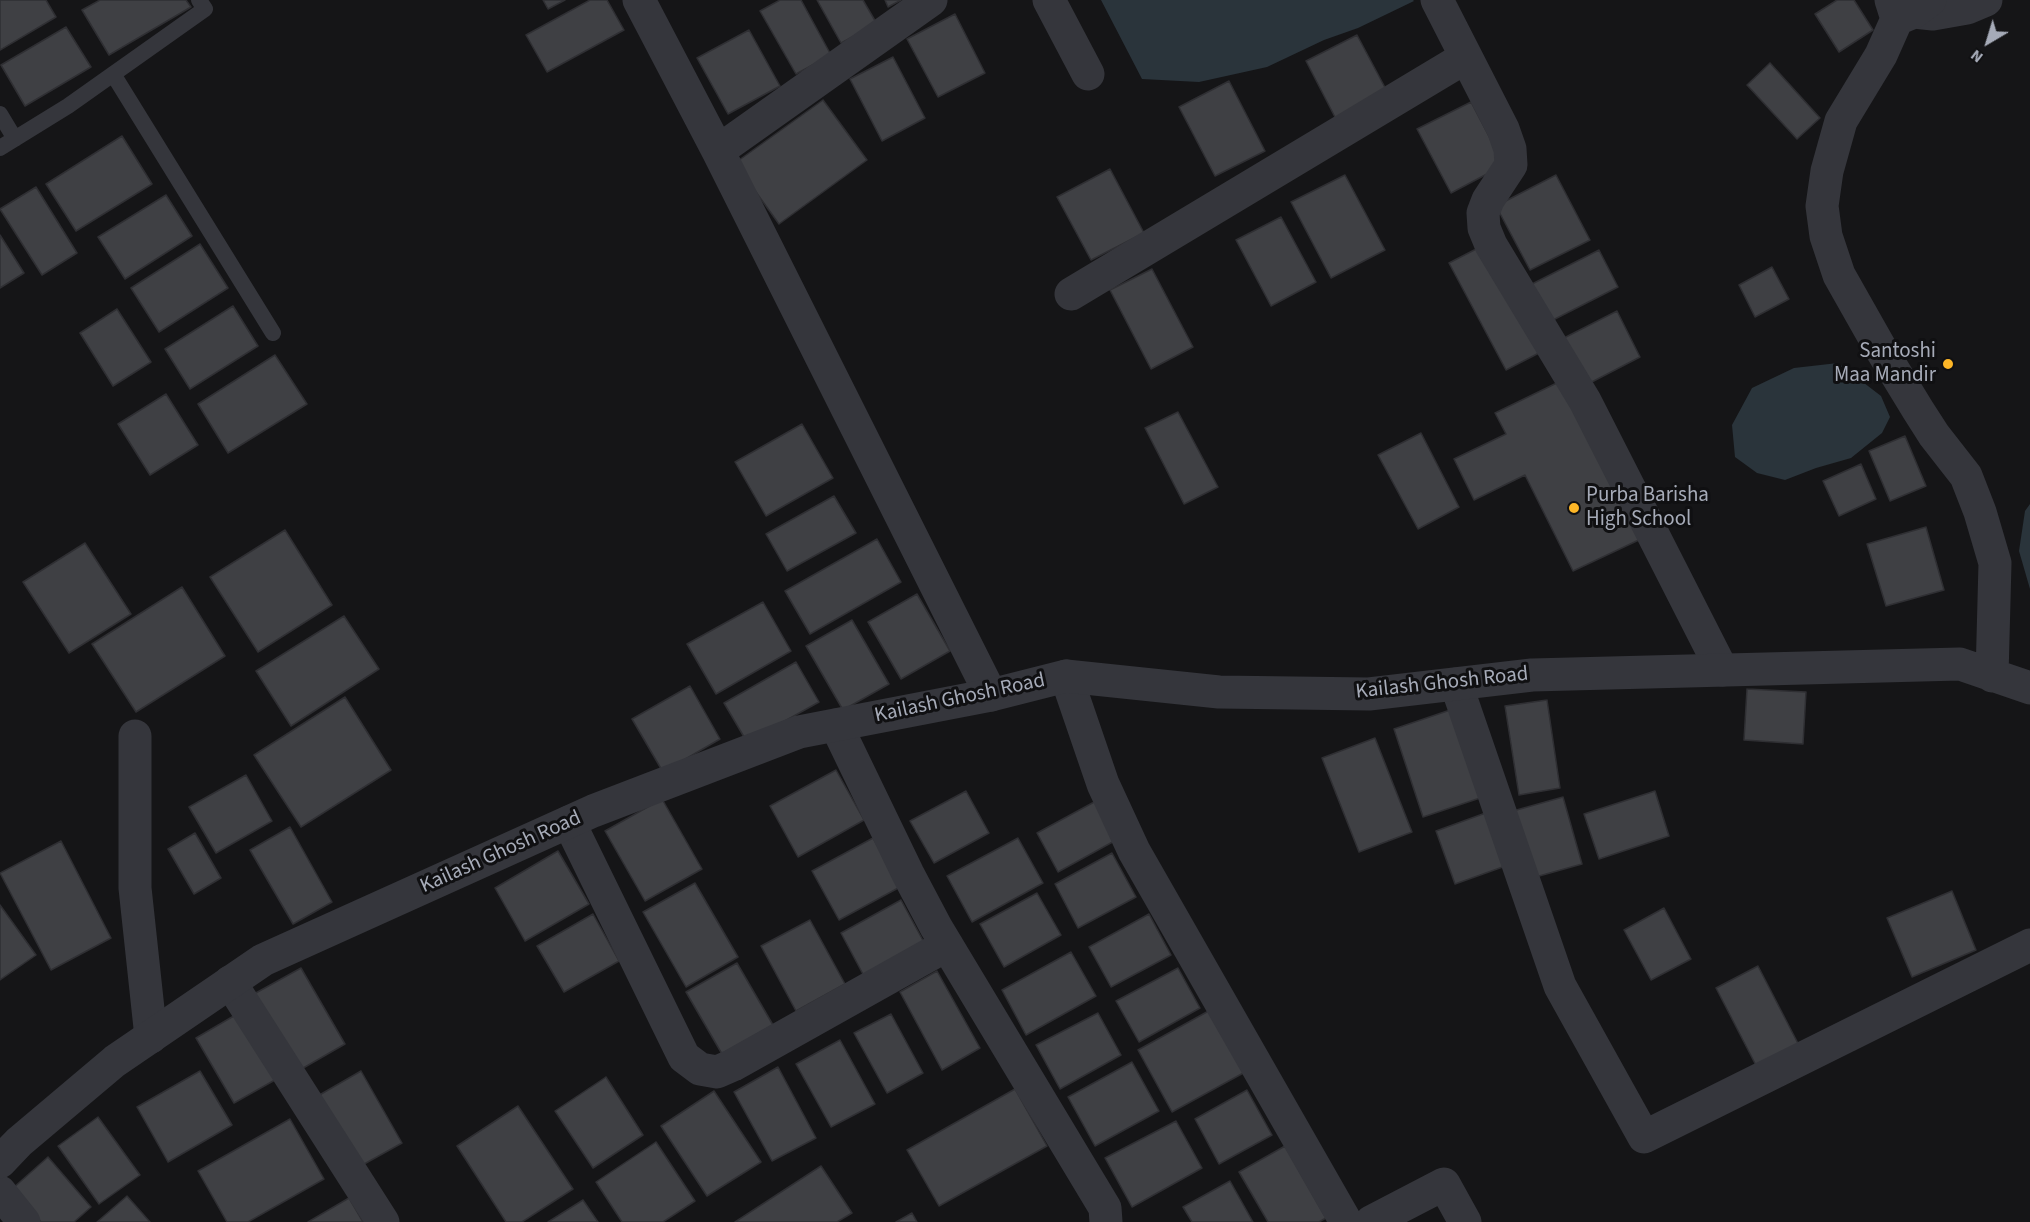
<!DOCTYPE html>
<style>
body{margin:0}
#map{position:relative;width:2030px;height:1222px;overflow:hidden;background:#151517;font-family:"Source Sans 3",sans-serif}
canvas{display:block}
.north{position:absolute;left:1958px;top:12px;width:60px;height:60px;-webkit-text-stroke:4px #101012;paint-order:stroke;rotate:218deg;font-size:16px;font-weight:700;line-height:24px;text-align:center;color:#a6abb8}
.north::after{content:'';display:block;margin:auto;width:21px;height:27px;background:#a6abb8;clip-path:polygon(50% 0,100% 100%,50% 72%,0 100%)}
</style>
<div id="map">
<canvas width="2030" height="1222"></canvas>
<div class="north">N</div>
</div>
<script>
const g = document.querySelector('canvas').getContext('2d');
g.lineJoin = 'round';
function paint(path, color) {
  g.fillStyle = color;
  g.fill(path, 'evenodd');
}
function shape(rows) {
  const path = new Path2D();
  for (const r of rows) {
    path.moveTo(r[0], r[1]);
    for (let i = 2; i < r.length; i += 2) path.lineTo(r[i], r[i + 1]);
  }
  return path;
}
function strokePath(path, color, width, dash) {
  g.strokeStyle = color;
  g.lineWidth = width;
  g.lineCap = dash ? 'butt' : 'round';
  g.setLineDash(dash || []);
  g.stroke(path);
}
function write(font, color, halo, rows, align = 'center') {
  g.font = font + ' "Source Sans 3",sans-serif';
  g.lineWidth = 6;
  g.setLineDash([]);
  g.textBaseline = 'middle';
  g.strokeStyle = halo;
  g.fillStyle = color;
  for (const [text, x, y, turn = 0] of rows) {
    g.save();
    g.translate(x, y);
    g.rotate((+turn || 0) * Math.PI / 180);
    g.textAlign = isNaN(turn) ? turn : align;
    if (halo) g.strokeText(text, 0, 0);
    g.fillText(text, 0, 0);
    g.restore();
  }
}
paint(shape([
 [1101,0,1413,0,1414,1,1358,28,1324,40,1267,67,1199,82,1142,79],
 [1838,363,1881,396,1890,417,1882,433,1851,458,1816,468,1785,480,1757,473,1735,457,1732,425,1752,388,1794,368],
 [2030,504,2030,589,2019,551,2025,511]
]), '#2a343b');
const building = shape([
 [0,0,46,0,56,17,0,50,0,0],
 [100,0,186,0,191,7,109,55,82,10,100,0],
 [543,0,565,0,548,9,543,0],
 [590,0,607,0,624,30,547,72,526,35,590,0],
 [780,0,801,0,831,55,796,74,760,11,780,0],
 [817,0,863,0,877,24,841,43,817,0],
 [885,0,901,0,888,7,885,0],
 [1837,0,1854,0,1873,30,1839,52,1815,14,1837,0],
 [955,14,985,73,938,97,907,39,955,14],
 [66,27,91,67,25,106,1,65,66,27],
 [749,30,780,86,728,114,697,58,749,30],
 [1357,35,1389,95,1337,121,1306,61,1357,35],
 [893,57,925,118,882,141,850,79,893,57],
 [1770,63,1820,118,1797,139,1747,85,1770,63],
 [1229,81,1265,151,1215,176,1179,107,1229,81],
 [823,100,867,160,779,224,735,163,823,100],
 [1471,102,1504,165,1451,193,1417,129,1471,102],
 [122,136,152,184,76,231,46,184,122,136],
 [1110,169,1144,233,1091,260,1057,197,1110,169],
 [1345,175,1385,250,1331,278,1291,202,1345,175],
 [1556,175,1590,240,1530,270,1496,206,1556,175],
 [36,187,77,253,42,275,0,209,36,187],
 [166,195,192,236,125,279,98,237,166,195],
 [1281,217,1316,282,1271,306,1236,240,1281,217],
 [0,235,24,273,0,288,0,235],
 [200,244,228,288,159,332,131,288,200,244],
 [1482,246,1539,353,1506,370,1449,263,1482,246],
 [1599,250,1618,287,1551,321,1532,284,1599,250],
 [1772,267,1789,299,1755,317,1739,285,1772,267],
 [1152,269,1193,347,1151,369,1110,290,1152,269],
 [233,306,258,346,190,389,165,349,233,306],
 [117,309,151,362,113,386,80,333,117,309],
 [1617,311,1640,357,1584,386,1560,340,1617,311],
 [275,355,307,404,228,453,198,404,275,355],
 [1565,379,1643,538,1573,571,1525,475,1474,500,1454,459,1506,434,1495,413,1565,379],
 [166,394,198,445,150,475,118,424,166,394],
 [1178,412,1218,487,1184,504,1145,428,1178,412],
 [802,424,833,478,766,516,735,462,802,424],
 [1421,433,1459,507,1418,529,1378,455,1421,433],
 [1905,436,1926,486,1890,501,1869,451,1905,436],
 [1861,464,1876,499,1839,516,1823,481,1861,464],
 [834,496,856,533,787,571,766,534,834,496],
 [1926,527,1944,590,1886,606,1867,544,1926,527],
 [285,530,332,605,258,652,210,577,285,530],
 [877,539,901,582,810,634,785,591,877,539],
 [85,543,131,614,69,653,23,582,85,543],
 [182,587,225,656,136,712,92,644,182,587],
 [917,594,950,651,901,679,868,622,917,594],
 [763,602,791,651,716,694,687,644,763,602],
 [344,616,379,669,291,726,256,671,344,616],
 [852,620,889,684,843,710,806,646,852,620],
 [796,662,819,702,747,742,724,703,796,662],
 [690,686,720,739,663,772,632,719,690,686],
 [1747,689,1806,692,1803,744,1744,740,1747,689],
 [345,697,391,770,301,827,254,755,345,697],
 [1547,700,1560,788,1519,795,1505,706,1547,700],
 [1459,707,1489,795,1423,817,1394,729,1459,707],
 [1375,738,1412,832,1359,852,1322,758,1375,738],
 [836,770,864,820,798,857,770,806,836,770],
 [246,775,272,821,216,853,189,807,246,775],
 [966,791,989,833,934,863,910,821,966,791],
 [1655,791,1669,836,1599,859,1584,814,1655,791],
 [1563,797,1582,864,1532,878,1513,811,1563,797],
 [662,799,702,869,645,901,605,831,662,799],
 [1096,801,1118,839,1058,872,1037,833,1096,801],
 [1491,811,1511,864,1455,884,1436,831,1491,811],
 [290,827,332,902,293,924,250,850,290,827],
 [195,833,221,878,194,894,168,849,195,833],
 [873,838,900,887,839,920,812,871,873,838],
 [1018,838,1043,883,972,922,947,876,1018,838],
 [61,841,111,938,51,970,0,873,61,841],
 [558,851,589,904,525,941,495,888,558,851],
 [1112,853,1136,897,1078,928,1055,884,1112,853],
 [695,883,738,957,686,987,643,912,695,883],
 [1952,891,1976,950,1912,977,1887,918,1952,891],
 [1037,893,1061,935,1004,967,980,924,1037,893],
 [901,900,926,946,865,978,841,933,901,900],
 [0,905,36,955,0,980,0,905],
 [1664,908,1691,959,1651,980,1624,930,1664,908],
 [593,914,619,961,564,992,537,946,593,914],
 [1149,914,1171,955,1111,987,1089,947,1149,914],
 [810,920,845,984,796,1011,761,946,810,920],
 [1071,952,1096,996,1026,1035,1002,990,1071,952],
 [737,963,773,1025,722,1054,686,992,737,963],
 [1758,966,1804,1055,1762,1077,1716,988,1758,966],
 [301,968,345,1044,298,1071,254,994,301,968],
 [1178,968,1200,1008,1139,1042,1116,1001,1178,968],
 [937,971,980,1048,942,1070,900,992,937,971],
 [1214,1008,1247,1071,1172,1112,1138,1050,1214,1008],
 [244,1010,282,1076,234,1103,196,1038,244,1010],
 [1098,1013,1121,1055,1060,1089,1036,1045,1098,1013],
 [891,1014,923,1073,887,1093,854,1033,891,1014],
 [840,1040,875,1104,831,1127,796,1064,840,1040],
 [1132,1062,1159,1111,1095,1146,1068,1097,1132,1062],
 [778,1067,816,1138,772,1161,734,1092,778,1067],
 [200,1071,232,1125,168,1162,137,1107,200,1071],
 [361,1071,402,1143,357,1168,316,1097,361,1071],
 [606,1077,643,1135,593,1168,555,1111,606,1077],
 [1015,1089,1047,1146,939,1206,907,1150,1015,1089],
 [1247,1090,1272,1135,1219,1164,1195,1119,1247,1090],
 [714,1091,761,1162,707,1196,661,1126,714,1091],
 [518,1106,573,1189,522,1222,506,1222,457,1146,518,1106],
 [98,1117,140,1175,99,1204,58,1146,98,1117],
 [290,1119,324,1179,248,1222,227,1222,198,1171,290,1119],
 [1176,1121,1202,1168,1132,1207,1105,1158,1176,1121],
 [656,1142,695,1201,663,1222,622,1222,596,1182,656,1142],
 [1285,1146,1326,1218,1319,1222,1268,1222,1239,1172,1285,1146],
 [48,1157,91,1207,74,1222,41,1222,12,1189,48,1157],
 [821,1166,852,1213,837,1222,735,1222,821,1166],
 [1230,1181,1253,1222,1192,1222,1183,1207,1230,1181],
 [127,1196,150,1222,97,1222,127,1196],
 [349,1198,363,1222,308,1222,349,1198],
 [583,1200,598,1222,548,1222,583,1200],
 [912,1213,917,1222,896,1222,912,1213]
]);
paint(building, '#3f4044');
strokePath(building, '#2f2f33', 1.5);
strokePath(shape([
 [113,74,273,333],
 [0,114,15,139],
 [0,148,68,106,205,9,199,0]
]), '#35363c', 16);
strokePath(shape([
 [639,0,718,151,991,695],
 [1049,0,1088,74],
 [1437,0,1503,129,1510,149,1511,165,1488,200,1483,213,1484,228,1491,245,1585,401,1722,670],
 [1914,12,1933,14,1967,8,1986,0],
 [718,151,931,0],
 [1071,294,1466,57],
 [1066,676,1103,784,1134,851,1346,1222],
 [1456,684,1560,986,1644,1137,2030,945],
 [836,725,908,874,936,927,1105,1208,1106,1222],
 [135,736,135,888,151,1037],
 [569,822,684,1057,700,1069,717,1072,733,1065,947,945],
 [230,982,383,1222],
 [0,1192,24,1222],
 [1371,1222,1444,1184,1465,1222]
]), '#35363c', 33);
strokePath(shape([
 [1891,0,1897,19,1881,55,1841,121,1827,171,1822,206,1826,236,1839,275,1882,351,1918,410,1934,435,1966,476,1980,512,1995,563,1992,676],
 [1897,19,1914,12,1930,0],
 [0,1162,19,1142,115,1061,263,960,593,811,799,732,991,695,1066,676,1219,692,1369,694,1532,675,1960,664,2030,688]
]), '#35363c', 33);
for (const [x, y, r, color] of [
 [1948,364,6,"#fdb627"],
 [1574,508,6,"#fdb627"]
]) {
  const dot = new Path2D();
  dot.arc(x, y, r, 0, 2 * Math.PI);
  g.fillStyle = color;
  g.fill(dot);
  strokePath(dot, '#101012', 2);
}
write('21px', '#a6abb8', '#101012', [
 ["Santoshi",1936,352],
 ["Maa Mandir",1936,376],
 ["Purba Barisha",1586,496,"left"],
 ["High School",1586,520,"left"]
], 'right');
write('21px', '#a6abb8', '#101012', [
 ["Kailash Ghosh Road",1442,684,-6],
 ["Kailash Ghosh Road",960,699,-12],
 ["Kailash Ghosh Road",501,853,-24]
]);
</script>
